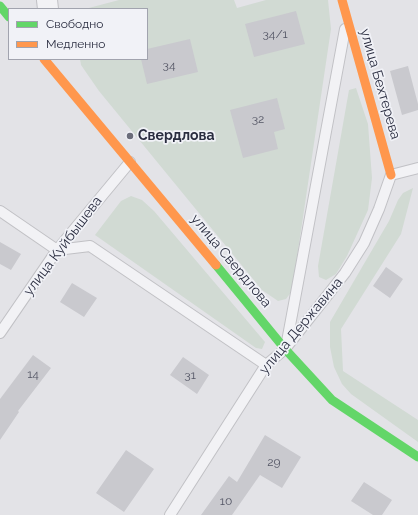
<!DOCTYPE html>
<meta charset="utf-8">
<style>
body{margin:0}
#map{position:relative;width:418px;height:515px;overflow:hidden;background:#e3e3e7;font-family:Raleway,sans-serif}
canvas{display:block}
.legend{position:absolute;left:8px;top:8px;width:140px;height:52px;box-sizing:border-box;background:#f1f2f7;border:1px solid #a1a3ae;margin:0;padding:5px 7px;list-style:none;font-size:12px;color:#2a2d40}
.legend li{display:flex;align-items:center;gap:8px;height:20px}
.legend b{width:20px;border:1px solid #a1a3ae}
</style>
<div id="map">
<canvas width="418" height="515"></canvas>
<ul class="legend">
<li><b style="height:5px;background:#63d668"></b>Свободно</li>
<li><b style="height:5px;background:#ff974d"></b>Медленно</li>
</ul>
</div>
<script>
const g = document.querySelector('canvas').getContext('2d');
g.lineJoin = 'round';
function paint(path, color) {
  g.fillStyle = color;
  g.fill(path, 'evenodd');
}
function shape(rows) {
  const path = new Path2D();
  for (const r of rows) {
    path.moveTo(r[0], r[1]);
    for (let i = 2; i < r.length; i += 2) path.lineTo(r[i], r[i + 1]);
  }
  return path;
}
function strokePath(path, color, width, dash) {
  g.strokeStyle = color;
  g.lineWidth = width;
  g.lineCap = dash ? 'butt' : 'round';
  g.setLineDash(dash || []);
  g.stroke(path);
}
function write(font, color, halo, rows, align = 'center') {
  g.font = font + ' Raleway,sans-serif';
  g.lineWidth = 3.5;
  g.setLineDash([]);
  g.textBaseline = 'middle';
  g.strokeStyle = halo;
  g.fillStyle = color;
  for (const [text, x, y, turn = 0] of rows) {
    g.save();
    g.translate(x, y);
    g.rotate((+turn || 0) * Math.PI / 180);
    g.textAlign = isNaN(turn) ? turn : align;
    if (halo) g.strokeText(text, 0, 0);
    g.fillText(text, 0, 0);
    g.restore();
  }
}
paint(shape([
 [119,0,234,0,237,8,266,0,328,0,331,29,292,291,286,299,278,301,262,290,99,91,81,65,80,59,147,59,147,9,85,9],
 [356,88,368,124,372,178,368,210,347,256,336,274,326,280,319,277,318,266,349,90],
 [413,188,401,234,341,329,343,371,418,420,418,442,351,394,342,384,334,367,330,347,330,322,389,221,398,200,403,193],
 [131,196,142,200,154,211,265,342,262,349,256,348,95,235,121,201]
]), '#d1dad3');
paint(shape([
 [296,11,305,44,254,57,245,24],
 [190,39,198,72,147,84,141,59,147,59,147,49],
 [408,66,418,104,418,110,402,115,390,71],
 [277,98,285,129,274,132,278,149,243,158,230,110],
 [0,242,21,254,11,270,0,264],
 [386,267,403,279,390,298,373,286],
 [72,283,97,298,84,317,60,302],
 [33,355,51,368,18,411,19,412,0,440,0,399],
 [183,357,209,375,197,394,170,375],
 [265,435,301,457,282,488,260,475,232,515,201,515,229,476,237,482],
 [126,450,154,469,124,512,96,493],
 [364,482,392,500,382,515,373,515,351,501]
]), '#c9c9ce');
const lane = shape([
 [0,211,57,250,90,246,266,365],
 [0,333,57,250,130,162],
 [286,347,345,29],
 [170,515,266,365,285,349,345,273,364,243,379,209,391,175,418,168]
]);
const street = shape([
 [47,0,48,9]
]);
strokePath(lane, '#c1c1c5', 12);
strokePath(street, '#c1c1c5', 22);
strokePath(lane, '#f2f2f5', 10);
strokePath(street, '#f2f2f5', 20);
strokePath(shape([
 [0,6,9,17],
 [216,265,285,349,332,400,418,457]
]), '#63d668', 9);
strokePath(shape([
 [342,0,391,175],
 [44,59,216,265]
]), '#ff974d', 9);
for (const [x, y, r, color] of [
 [130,136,4,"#6b6d7a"]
]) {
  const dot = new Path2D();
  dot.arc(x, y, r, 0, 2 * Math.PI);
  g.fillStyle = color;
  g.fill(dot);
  strokePath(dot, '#f1f2f7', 1.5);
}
write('12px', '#545665', null, [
 ["34/1",275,34],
 ["34",169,65],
 ["32",258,119],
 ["14",33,374],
 ["31",190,375],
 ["29",274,462],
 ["10",226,501]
]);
write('14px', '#2a2d40', '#f1f2f7', [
 ["улица Бехтерева",380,84,74],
 ["улица Куйбышева",63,246,-53],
 ["улица Свердлова",231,261,50],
 ["улица Державина",301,326,-50]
]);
write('bold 14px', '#2a2d40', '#f1f2f7', [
 ["Свердлова",138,136]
], 'left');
</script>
